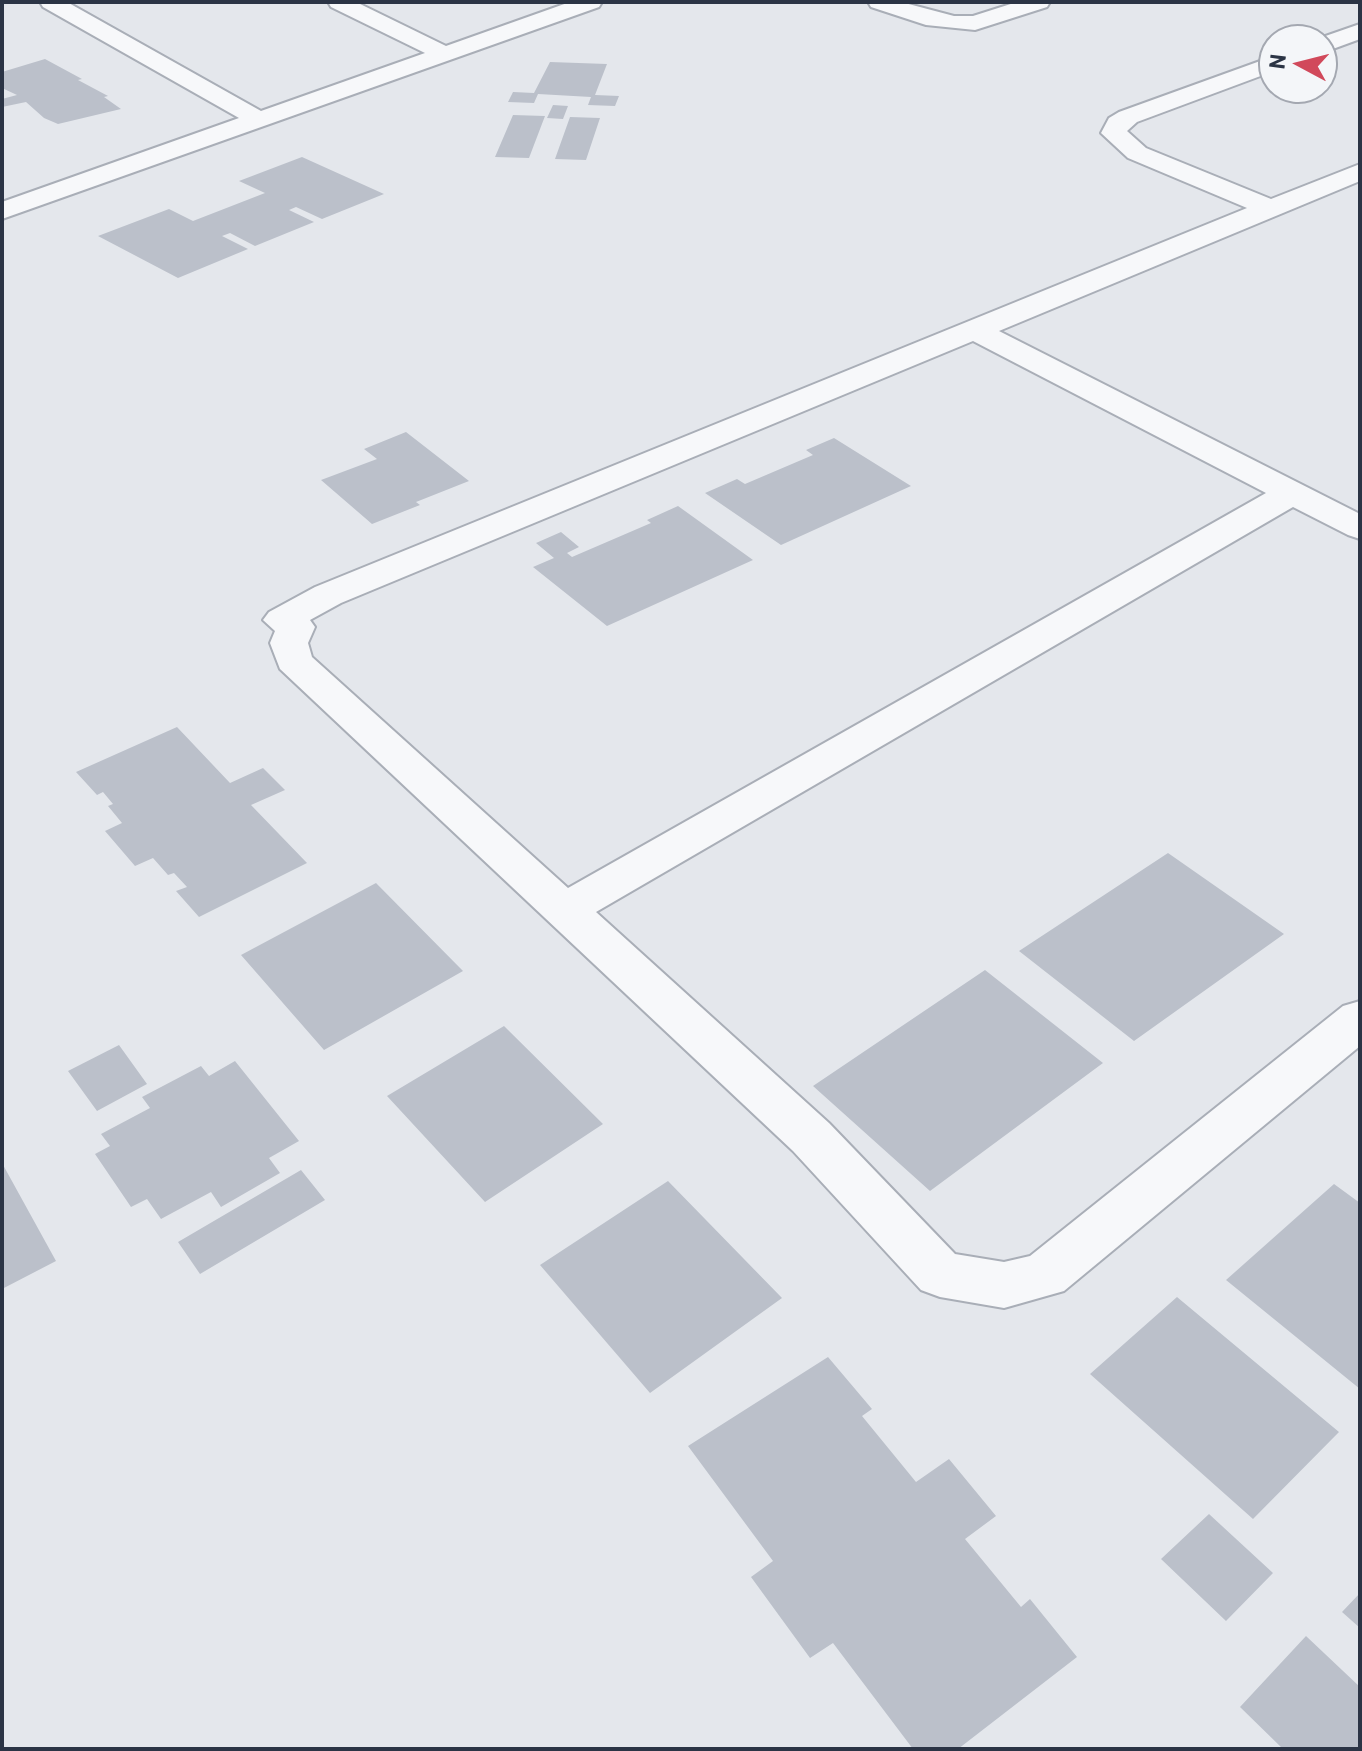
<!DOCTYPE html>
<style>
body{margin:0}
#map{position:relative;width:1362px;height:1751px;overflow:hidden;background:#e4e7ec;font-family:Barlow,sans-serif}
canvas{display:block}
.frame{position:absolute;inset:0;border:4px solid #2b3445;pointer-events:none}
.north{position:absolute;left:1258px;top:24px;width:80px;height:80px;box-sizing:border-box;background:#f4f6f9;border:2px solid #a4a8b1;border-radius:50%;rotate:277deg;font-size:22px;font-weight:700;line-height:32px;text-align:center;color:#2b3445}
.north::after{content:'';display:block;margin:auto;width:28px;height:36px;background:#d1495b;clip-path:polygon(50% 0,100% 100%,50% 72%,0 100%)}
</style>
<div id="map">
<canvas width="1362" height="1751"></canvas>
<div class="frame"></div>
<div class="north">N</div>
</div>
<script>
const g = document.querySelector('canvas').getContext('2d');
g.lineJoin = 'round';
function paint(path, color) {
  g.fillStyle = color;
  g.fill(path, 'evenodd');
}
function shape(rows) {
  const path = new Path2D();
  for (const r of rows) {
    path.moveTo(r[0], r[1]);
    for (let i = 2; i < r.length; i += 2) path.lineTo(r[i], r[i + 1]);
  }
  return path;
}
function strokePath(path, color, width, dash) {
  g.strokeStyle = color;
  g.lineWidth = width;
  g.lineCap = dash ? 'butt' : 'round';
  g.setLineDash(dash || []);
  g.stroke(path);
}
paint(shape([
 [45,59,82,79,78,80,108,96,104,97,121,109,58,124,44,118,26,102,2,107,2,99,17,95,2,88,2,72],
 [550,62,607,64,595,95,619,96,615,106,588,105,591,97,538,94,534,103,508,102,513,92,534,93],
 [553,105,568,106,563,119,547,118],
 [513,115,545,116,529,158,495,157],
 [570,117,600,118,586,160,555,159],
 [302,157,384,194,322,219,296,207,289,210,314,222,255,246,230,233,222,236,248,249,178,278,98,236,169,209,193,221,265,193,239,181],
 [406,432,469,481,416,502,420,505,372,524,321,480,377,459,364,449],
 [834,438,911,486,781,545,705,493,737,479,745,484,813,455,806,450],
 [678,506,753,560,607,626,533,567,554,558,536,543,561,532,579,547,567,553,572,557,651,523,647,520],
 [177,727,230,783,263,768,285,790,251,805,307,863,199,917,176,891,187,887,174,873,168,875,153,858,135,866,105,831,122,823,108,806,113,804,103,792,97,795,76,772],
 [1168,853,1284,934,1134,1041,1019,951],
 [376,883,463,971,324,1050,241,955],
 [985,970,1103,1063,930,1191,813,1086],
 [504,1026,603,1124,485,1202,387,1096],
 [119,1045,147,1084,97,1111,68,1071],
 [235,1061,299,1141,269,1158,280,1173,221,1207,211,1192,161,1219,147,1199,131,1207,95,1154,110,1146,101,1134,150,1108,142,1097,201,1066,209,1076],
 [2,1163,56,1261,2,1289],
 [301,1170,325,1200,200,1274,178,1242],
 [668,1181,782,1298,650,1393,540,1265],
 [1334,1184,1360,1203,1360,1389,1226,1280],
 [1177,1297,1339,1432,1253,1519,1090,1374],
 [828,1357,872,1409,862,1416,916,1482,949,1459,996,1516,965,1539,1021,1607,1030,1599,1077,1657,958,1749,913,1749,833,1643,810,1658,751,1577,773,1561,688,1446],
 [1209,1514,1273,1573,1226,1621,1161,1559],
 [1360,1593,1360,1628,1342,1612],
 [1306,1636,1360,1687,1360,1749,1283,1749,1240,1707]
]), '#bbc0ca');
const minor = shape([
 [40,2,67,2,261,111,425,53,331,7,328,2,356,2,446,46,570,2,602,2,599,7,2,219,2,202,239,118,43,7,40,2],
 [868,2,901,2,954,16,973,16,1017,2,1050,2,1047,7,975,30,926,25,871,7,868,2],
 [1360,24,1360,39,1330,50,1322,52,1322,40,1314,40,1360,24],
 [1274,56,1274,71,1137,122,1127,131,1146,148,1271,199,1360,164,1360,181,999,331,1360,514,1360,539,1348,535,1293,507,596,912,829,1123,955,1254,1004,1262,1030,1256,1343,1006,1360,1001,1360,1046,1064,1291,1004,1308,940,1297,921,1290,793,1151,280,669,270,643,275,631,263,620,269,612,315,587,1247,208,1128,158,1101,133,1109,118,1119,112,1274,56],
 [973,341,1266,493,568,888,312,657,308,643,315,627,310,620,341,603,973,341]
]);
strokePath(minor, '#a9aeb7', 4);
paint(minor, '#f7f8fa');
</script>
